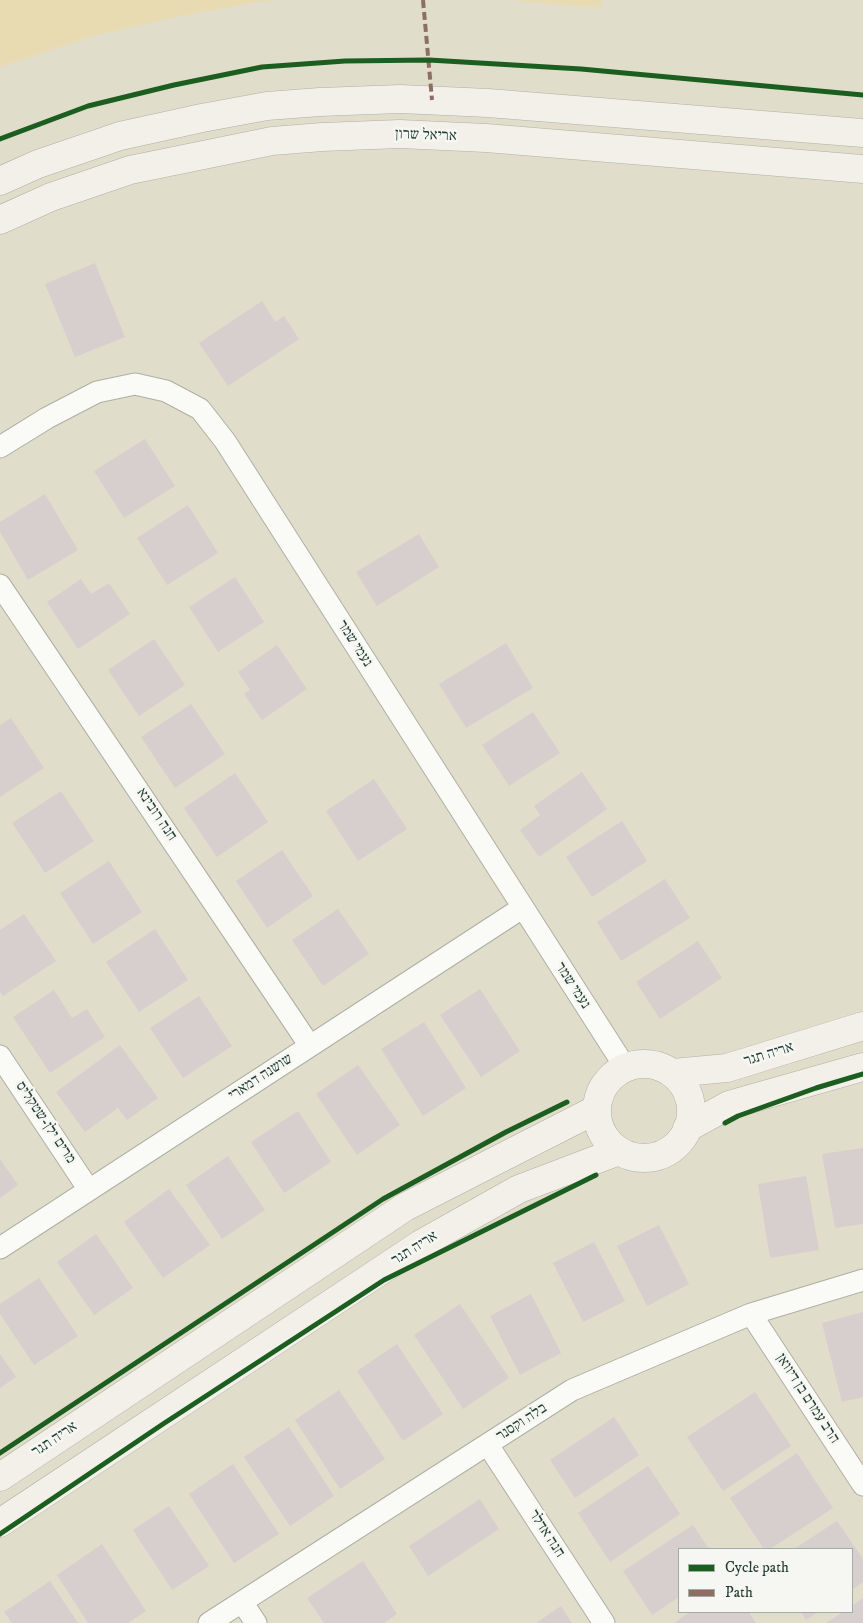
<!DOCTYPE html>
<meta charset="utf-8">
<style>
body{margin:0}
#map{position:relative;width:863px;height:1623px;overflow:hidden;background:#e1ddcb;font-family:"IM FELL DW Pica",serif}
canvas{display:block}
.legend{position:absolute;left:678px;top:1548px;width:175px;height:65px;box-sizing:border-box;background:#f6f6f2;border:1px solid #a0aca6;margin:0;padding:6px 9px;list-style:none;font-size:15px;color:#1f3d34}
.legend li{display:flex;align-items:center;gap:10px;height:25px}
.legend b{width:25px;border:1px solid #a0aca6}
</style>
<div id="map">
<canvas width="863" height="1623"></canvas>
<ul class="legend">
<li><b style="height:6px;background:#1b5e20"></b>Cycle path</li>
<li><b style="height:6px;background:#8d6e63"></b>Path</li>
</ul>
</div>
<script>
const g = document.querySelector('canvas').getContext('2d');
g.lineJoin = 'round';
function paint(path, color) {
  g.fillStyle = color;
  g.fill(path, 'evenodd');
}
function shape(rows) {
  const path = new Path2D();
  for (const r of rows) {
    if (r.length === 3) {
      path.moveTo(r[0] + r[2], r[1]);
      path.arc(r[0], r[1], r[2], 0, 2 * Math.PI);
      continue;
    }
    path.moveTo(r[0], r[1]);
    for (let i = 2; i < r.length; i += 2) path.lineTo(r[i], r[i + 1]);
  }
  return path;
}
function strokePath(path, color, width, dash) {
  g.strokeStyle = color;
  g.lineWidth = width;
  g.lineCap = dash ? 'butt' : 'round';
  g.setLineDash(dash || []);
  g.stroke(path);
}
function write(font, color, halo, rows, align = 'center') {
  g.font = font + ' "IM FELL DW Pica","Frank Ruhl Libre",serif';
  g.lineWidth = 5;
  g.setLineDash([]);
  g.textBaseline = 'middle';
  g.strokeStyle = halo;
  g.fillStyle = color;
  for (const [text, x, y, turn = 0] of rows) {
    g.save();
    g.translate(x, y);
    g.rotate((+turn || 0) * Math.PI / 180);
    g.textAlign = isNaN(turn) ? turn : align;
    if (halo) g.strokeText(text, 0, 0);
    g.fillText(text, 0, 0);
    g.restore();
  }
}
paint(shape([
 [0,0,282,0,255,2,181,16,92,36,0,67],
 [511,0,601,0,602,7,577,6]
]), '#e8dbb2');
paint(shape([
 [95,263,125,337,75,357,45,284],
 [262,301,275,322,284,316,299,339,228,386,199,343],
 [145,439,175,486,124,518,94,471],
 [45,494,78,550,28,580,0,532,0,522],
 [188,505,218,553,167,585,137,538],
 [419,534,439,567,377,606,356,572],
 [235,577,264,622,218,652,189,607],
 [81,579,91,594,109,583,130,614,78,649,47,602],
 [154,639,185,685,139,716,108,670],
 [506,643,533,688,466,728,439,684],
 [277,645,307,689,262,720,244,694,250,690,238,672],
 [191,704,225,754,175,788,141,737],
 [533,712,560,753,509,786,482,745],
 [11,718,44,768,0,797,0,725],
 [582,772,607,809,539,857,520,830,540,815,534,806],
 [235,773,268,822,217,857,184,808],
 [374,779,407,829,358,861,326,811],
 [61,791,94,841,45,873,12,823],
 [622,821,647,861,592,897,566,857],
 [282,850,313,896,267,928,236,881],
 [109,861,142,912,93,944,60,893],
 [665,879,690,918,621,961,597,922],
 [338,909,369,954,323,986,292,940],
 [24,914,56,961,3,996,0,992,0,930],
 [155,929,188,980,139,1012,106,962],
 [698,941,722,978,660,1019,636,982],
 [480,989,520,1051,481,1077,440,1015],
 [54,990,72,1018,87,1009,105,1037,50,1073,13,1017],
 [199,996,232,1046,183,1078,150,1028],
 [424,1022,466,1088,423,1116,381,1049],
 [120,1045,158,1098,127,1120,118,1108,85,1132,56,1092],
 [358,1065,400,1125,357,1155,316,1094],
 [298,1111,331,1162,284,1193,251,1142],
 [863,1148,863,1224,835,1228,822,1154],
 [228,1156,265,1210,222,1239,186,1185],
 [0,1159,18,1185,0,1198],
 [806,1176,819,1250,770,1258,758,1184],
 [169,1189,210,1245,163,1278,124,1222],
 [659,1225,689,1284,647,1306,617,1246],
 [96,1234,133,1288,94,1315,57,1262],
 [594,1242,625,1301,583,1322,553,1263],
 [39,1278,78,1336,34,1365,0,1314,0,1304],
 [531,1294,561,1353,520,1375,490,1316],
 [460,1304,509,1378,463,1409,414,1335],
 [863,1312,863,1397,842,1402,822,1323],
 [397,1344,443,1414,403,1441,357,1371],
 [0,1354,16,1377,0,1388],
 [339,1390,385,1459,340,1489,295,1420],
 [755,1392,791,1446,723,1491,687,1437],
 [614,1417,639,1455,575,1498,550,1460],
 [289,1427,334,1496,290,1526,244,1457],
 [797,1453,833,1508,770,1549,764,1549,730,1498],
 [233,1464,279,1534,234,1563,189,1494],
 [648,1466,680,1514,610,1562,578,1513],
 [480,1499,499,1529,428,1576,409,1546],
 [169,1506,209,1566,172,1590,133,1530],
 [837,1521,863,1559,863,1582,852,1590,852,1549,794,1549],
 [693,1525,709,1549,679,1549,679,1597,652,1615,623,1571],
 [102,1544,146,1611,128,1623,88,1623,57,1575],
 [363,1561,397,1614,384,1623,324,1623,307,1598],
 [50,1581,78,1623,12,1623,4,1612],
 [863,1598,863,1623,826,1623,843,1612,852,1612,852,1606],
 [561,1606,572,1623,536,1623],
 [690,1612,749,1612,756,1623,674,1623],
 [801,1612,818,1612,806,1620]
]), '#d7cece');
const street = shape([
 [0,447,47,418,97,392,135,384,166,391,200,409,225,441,625,1067],
 [0,585,310,1046],
 [0,1056,89,1190],
 [0,1248,522,908],
 [751,1314,863,1485],
 [488,1445,604,1623],
 [242,1602,256,1623],
 [209,1623,572,1390,751,1314,863,1280]
]);
const secondary = shape([
 [0,181,38,164,120,136,202,118,267,106,320,102,400,99,488,103,863,133],
 [0,220,51,197,130,170,272,141,322,137,400,134,486,138,863,169],
 [644,1111,47],
 [673,1073,727,1068,863,1026],
 [687,1128,729,1105,863,1067],
 [0,1477,405,1207,597,1109],
 [0,1523,421,1244,519,1189,619,1151]
]);
strokePath(street, '#aeafa3', 23);
strokePath(secondary, '#aeafa3', 29);
strokePath(street, '#fafaf7', 21);
strokePath(secondary, '#f2f0e9', 28);
strokePath(shape([
 [423,0,432,100]
]), '#8d6e63', 4, [8, 4]);
strokePath(shape([
 [0,139,88,106,174,85,262,67,345,61,429,60,581,69,863,95],
 [725,1123,738,1116,816,1088,863,1074],
 [0,1453,383,1199,506,1132,567,1102],
 [0,1534,163,1424,384,1280,596,1175]
]), '#1b5e20', 5);
write('15px', '#1f3d34', '#f6f6f2', [
 ["אריאל שרון",426,136,2],
 ["נעמי שמר",354,644,57],
 ["חנה רובינא",156,815,56],
 ["נעמי שמר",572,986,57],
 ["אריה תגר",769,1055,-17],
 ["שושנה דמארי",261,1078,-33],
 ["מרים ילן-שטקליס",45,1123,56],
 ["אריה תגר",415,1249,-32],
 ["הרב עמרם בן דיוואן",807,1399,57],
 ["בלה וקסנר",522,1423,-33],
 ["אריה תגר",55,1440,-34],
 ["חנה אדלר",546,1534,57]
]);
</script>
